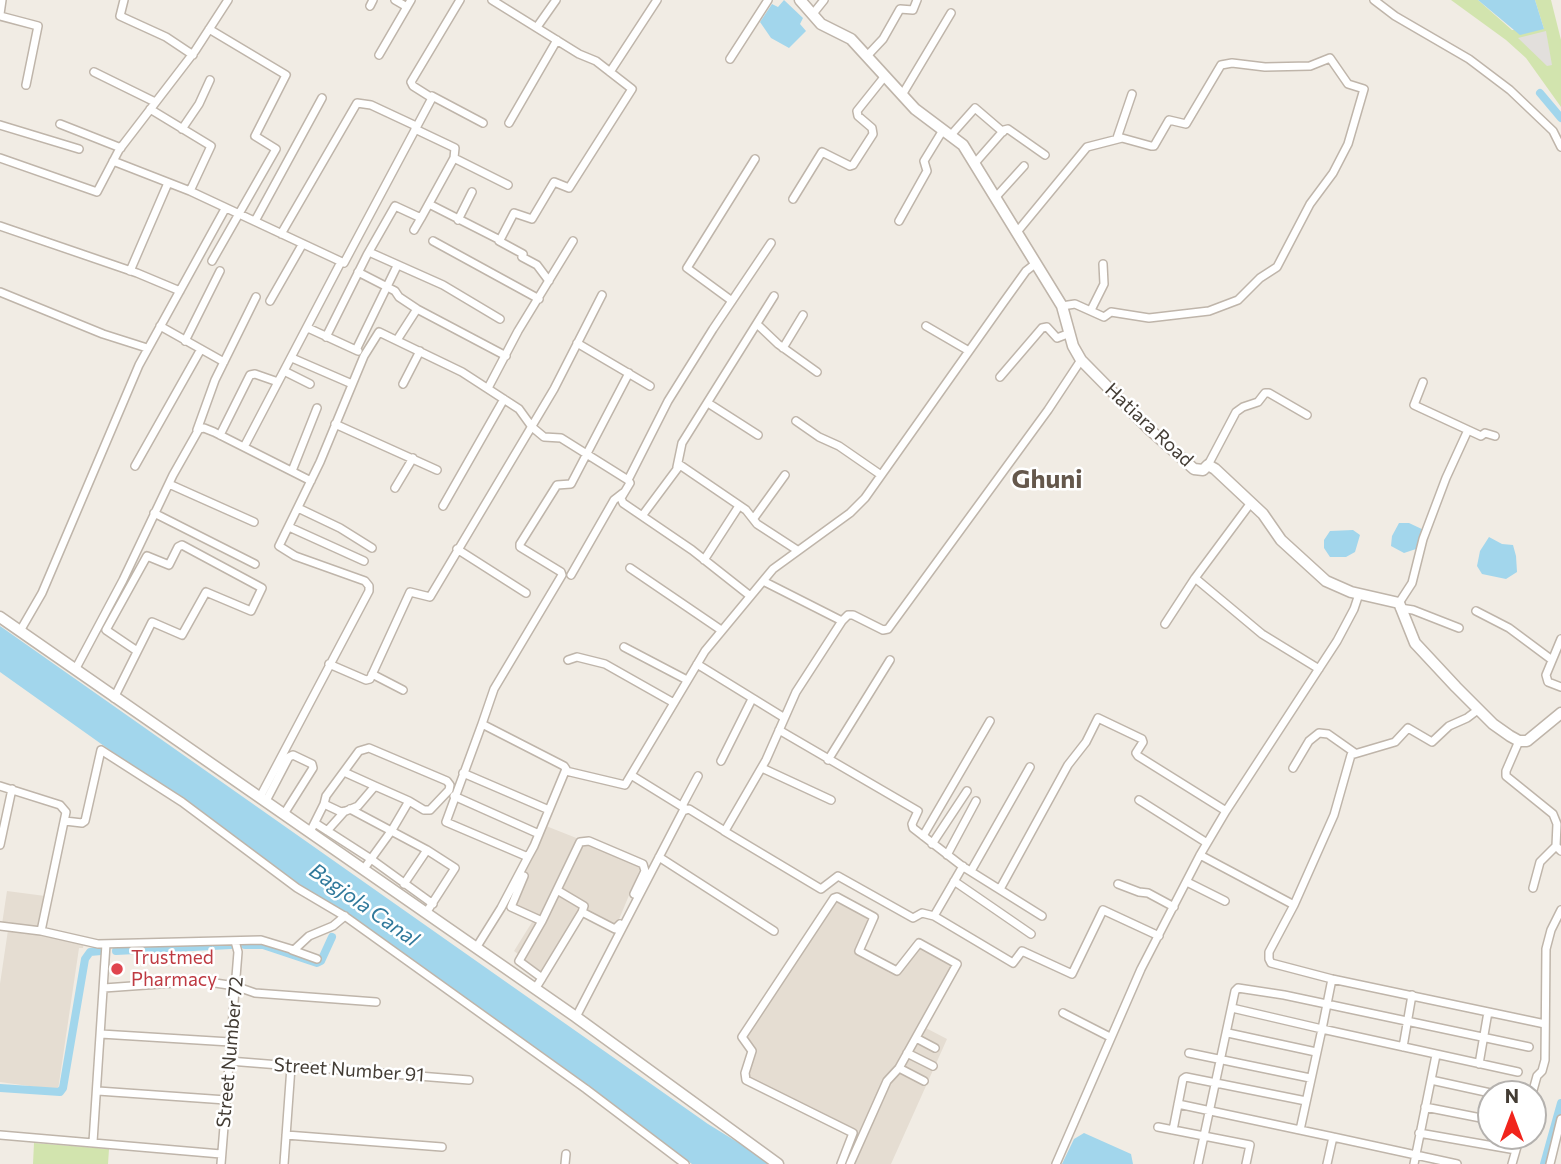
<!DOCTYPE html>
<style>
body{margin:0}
#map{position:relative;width:1561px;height:1164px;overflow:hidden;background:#f1ece4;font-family:Commissioner,sans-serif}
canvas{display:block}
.north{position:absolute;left:1477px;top:1080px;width:70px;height:70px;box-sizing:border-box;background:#fff;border:2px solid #b4b1ae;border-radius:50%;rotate:0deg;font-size:19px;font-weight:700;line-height:28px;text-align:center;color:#433c34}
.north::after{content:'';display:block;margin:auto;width:24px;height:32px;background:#f1241c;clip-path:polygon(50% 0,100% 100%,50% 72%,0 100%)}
</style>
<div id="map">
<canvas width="1561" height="1164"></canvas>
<div class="north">N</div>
</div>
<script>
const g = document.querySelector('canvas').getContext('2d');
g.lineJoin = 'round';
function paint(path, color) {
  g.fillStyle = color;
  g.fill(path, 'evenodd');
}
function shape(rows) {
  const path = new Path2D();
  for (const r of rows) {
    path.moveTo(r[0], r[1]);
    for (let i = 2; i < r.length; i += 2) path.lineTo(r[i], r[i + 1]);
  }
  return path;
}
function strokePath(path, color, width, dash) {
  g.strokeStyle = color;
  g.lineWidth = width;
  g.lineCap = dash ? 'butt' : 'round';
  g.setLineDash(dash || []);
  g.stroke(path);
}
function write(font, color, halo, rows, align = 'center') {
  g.font = font + ' Commissioner,sans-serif';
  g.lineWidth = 5;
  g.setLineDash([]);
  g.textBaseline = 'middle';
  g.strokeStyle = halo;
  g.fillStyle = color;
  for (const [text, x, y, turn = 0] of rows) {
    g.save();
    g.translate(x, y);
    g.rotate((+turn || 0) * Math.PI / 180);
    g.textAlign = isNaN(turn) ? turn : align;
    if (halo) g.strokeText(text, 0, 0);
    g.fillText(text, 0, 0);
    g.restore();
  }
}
paint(shape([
 [541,824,642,864,615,929,581,916,541,972,514,951,534,919,501,902],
 [7,891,45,896,39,928,2,924],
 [834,898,873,915,859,947,895,971,919,943,957,963,922,1026,947,1039,891,1164,841,1164,852,1133,746,1080,752,1054,742,1038],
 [8,930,84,941,83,948,79,948,58,1090,0,1082,0,984]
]), '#e5ddd2');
paint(shape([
 [1451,0,1478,0,1512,30,1544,29,1535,0,1551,0,1561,40,1561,107,1526,58,1506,40],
 [34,1143,109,1149,108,1164,33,1164]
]), '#d2e4ae');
paint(shape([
 [1546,31,1552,65,1547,66,1518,38]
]), '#e2dfdc');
paint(shape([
 [784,0,803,18,800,24,806,31,789,48,771,38,760,22,772,4,778,7],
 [1478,0,1535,0,1544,29,1520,35],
 [1399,523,1409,523,1426,531,1416,549,1404,553,1391,546,1392,536],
 [1353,530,1360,535,1355,552,1346,557,1330,557,1324,548,1324,540,1330,531],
 [1489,537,1502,544,1513,545,1516,556,1517,572,1506,579,1482,574,1477,566,1480,551],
 [0,626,708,1124,773,1164,692,1164,0,672],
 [1084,1133,1131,1154,1133,1164,1062,1164,1074,1139]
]), '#a2d6ec');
strokePath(shape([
 [1540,93,1561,118],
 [245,945,263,945,317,963,321,961,332,937],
 [116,951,231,945],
 [0,1088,60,1092,63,1088,85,959,90,952,101,951],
 [1544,1164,1561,1103]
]), '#a2d6ec', 8);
const minor = shape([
 [124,0,120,16,166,37,193,55],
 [395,0,407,7],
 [1374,0,1395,16,1469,59,1510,90,1553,131,1561,147],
 [370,6,373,0],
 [0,14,2,0],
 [812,15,824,0],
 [0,16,38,26,26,85],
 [537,27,556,0],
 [209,29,286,75,255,136,276,149,212,261],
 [379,55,411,0],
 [867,56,883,39,900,9,913,10,917,0],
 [730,59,768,0],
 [94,72,155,102],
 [610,72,657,0],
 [902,95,951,13],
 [432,96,483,123],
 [150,109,211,146,190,191],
 [509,123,557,40],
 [60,124,121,148],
 [0,125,79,149],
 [182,129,199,104,210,80],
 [951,135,975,108,1003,132],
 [1117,138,1132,94],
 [0,158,97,192,119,150,195,51,228,0],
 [454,158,508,185],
 [113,161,190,191,344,263,432,98,413,86,411,82,460,0],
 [975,163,1004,130,1008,129,1045,155],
 [995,198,1024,166],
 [793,199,822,152,850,166,853,165,873,134,872,128,858,116,857,111,885,76],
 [429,204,500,240,514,213,532,219,554,182,569,188,632,89,596,61,579,54,492,0],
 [458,220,472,192],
 [255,221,322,98],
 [899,221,927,171,924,161,943,130],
 [0,226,137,273,180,291],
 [414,230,421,218],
 [1017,232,1087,147,1122,138,1151,146,1154,146,1169,120,1186,124,1221,65,1232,63,1265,67,1310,66,1330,58,1348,84,1364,89,1348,144,1333,173,1310,204,1277,267,1260,278,1238,300,1209,311,1149,318,1111,312,1104,317,1075,304,1062,306],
 [281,234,357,103,371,105,416,126],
 [433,241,539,299],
 [499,241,523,254],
 [369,252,443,285,500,319],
 [522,257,537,265,549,281],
 [130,271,168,183],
 [358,272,395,291,399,297,417,309,506,356],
 [0,292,103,334,147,348],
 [270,301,302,245],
 [732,301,687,268,755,159],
 [1091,310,1104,284,1103,264],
 [757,324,778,344,817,372],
 [160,326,224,362],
 [926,326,969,351],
 [308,328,358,351],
 [326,337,367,255,395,206,421,218,454,158,455,148,415,129],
 [397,340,417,309],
 [185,341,220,271],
 [577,343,650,386],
 [783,348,803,315],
 [356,350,397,266],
 [292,358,352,384],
 [284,371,310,384],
 [1000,377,1042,328,1047,327,1057,338,1070,333],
 [403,384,420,351],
 [488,388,518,331,573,241],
 [708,403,758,435],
 [796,421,819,437,839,446,881,475],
 [335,424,437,470],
 [197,430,215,380,256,297],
 [1468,430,1481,436,1485,433,1495,436],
 [220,435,250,375,255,374,278,382],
 [244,447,341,262],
 [1208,465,1236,412,1243,407,1258,402,1265,393,1269,393,1307,415],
 [135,466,201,349],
 [677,467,682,443,774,296],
 [292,471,317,408],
 [628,480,668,401,713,329,771,243],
 [169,484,254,522],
 [395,488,413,458],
 [443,506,504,399],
 [298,508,340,528,372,548],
 [154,513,255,564],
 [642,516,680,465,746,510,757,524,797,550],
 [754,518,785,475],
 [289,527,364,561],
 [457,549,526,593],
 [704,560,739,506],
 [630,568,721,630],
 [571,575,614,500,623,493],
 [1195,578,1250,504],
 [763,581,773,569,850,513,865,498,1003,303,1026,271,1035,264],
 [1399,603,1412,583,1423,539,1446,478,1468,430,1414,405,1423,382],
 [1400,608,1413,610,1459,628],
 [1476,611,1509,628,1552,660],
 [1165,624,1195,578,1262,634,1319,669],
 [20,631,42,593,139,365,225,209],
 [1561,639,1546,675,1548,682,1561,687],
 [624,647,687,680],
 [568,660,577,657,605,664,674,703],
 [329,664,366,680,370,679,410,592,430,597,554,389,602,295],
 [697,664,783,717],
 [75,670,123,580,173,475,199,429,204,428,214,432,311,481],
 [372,674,403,690],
 [114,698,152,622,182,635,206,592,251,611,262,588,182,545,178,547,169,565,147,556,106,630,137,651],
 [1479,709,1467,718,1449,726,1432,742,1408,728,1395,742,1351,755,1334,815,1294,905,1269,952,1269,959,1271,963,1332,979,1545,1024],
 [482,724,494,689,562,575,561,572,520,547,520,544,557,485,571,484,629,373],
 [779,730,918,811,912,824,913,828,962,866,1042,916],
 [1519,741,1506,771,1506,776,1553,814,1557,824,1556,846,1561,851],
 [828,760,890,660],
 [721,761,752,699],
 [762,768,831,800],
 [1293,768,1309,741,1319,733,1328,734,1355,753],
 [566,771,625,785,705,651,763,581,842,621],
 [344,772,375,786],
 [463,773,549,810],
 [631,775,686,809],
 [0,786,60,805,66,812,41,931],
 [454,796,539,834],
 [260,797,369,591,369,586,365,581,295,556,279,546,320,462,364,356,379,332,462,372,519,409,532,427,544,437,561,438,628,480,630,483,621,498,623,503,692,550,749,595],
 [1139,800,1207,843],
 [266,801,289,757,293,755,312,764,313,768,284,814],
 [324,804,326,796,359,751,369,748,447,781,450,785,449,790,430,810,424,810,409,801],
 [682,806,698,776],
 [350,809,427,850,455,868,426,913],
 [65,821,82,823,85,821,101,750,182,802,297,888,346,917,586,1089,685,1164],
 [315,823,371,859,433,904],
 [327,831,344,812],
 [724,831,821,889,838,876,913,918,922,913,934,916],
 [310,832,324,804,341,812,346,811,358,806,375,786,409,801,392,830,363,870],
 [923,836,990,721],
 [932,844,967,791],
 [0,845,12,789],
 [947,855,976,801],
 [1200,855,1294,905],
 [659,857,774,931],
 [963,866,934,916,1013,963,1022,951,1072,974,1103,910,1159,936],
 [971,871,1030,767],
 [524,876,511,907,542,921],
 [954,881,1031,934],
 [1187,882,1225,901],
 [404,884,427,850],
 [1118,884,1139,892,1148,893,1174,907],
 [1533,888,1540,862,1556,846],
 [1000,889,1068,765,1086,742,1098,718,1142,739,1143,742,1136,753,1138,756,1226,811],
 [557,890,584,906,582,912,615,929,620,924],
 [0,926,41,931,98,944,261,940,294,950,309,936,333,926,345,916],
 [476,948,501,908,528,857,534,846,566,769,564,766,482,724,446,822,528,857],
 [292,950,317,959],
 [542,978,582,912],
 [104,988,202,981,235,986,255,993,376,1002],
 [535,989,542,978,519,961,542,921,580,842,589,841,643,864,645,871,634,894],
 [1232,1008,1322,1029,1332,979],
 [1063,1013,1110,1037],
 [576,1017,683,811,689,809,723,830,726,829,766,760,796,692,842,621,848,615,853,615,883,630,888,629,1048,410,1081,360],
 [1228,1033,1316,1052],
 [101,1034,230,1042],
 [916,1038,935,1048],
 [1403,1047,1412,995],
 [907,1053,933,1066],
 [1189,1053,1310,1078],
 [229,1061,469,1080],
 [1479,1064,1488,1012],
 [899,1068,924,1081],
 [1431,1080,1495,1094],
 [98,1091,226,1100],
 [1532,1094,1537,1076,1542,1071,1545,1060,1546,949,1551,930,1561,910],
 [1178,1104,1300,1130],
 [1425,1107,1491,1120],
 [1158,1127,1250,1145,1246,1164],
 [1173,1130,1183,1079,1186,1077,1306,1101],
 [1419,1133,1516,1150],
 [0,1135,221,1154],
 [286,1135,442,1147],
 [1333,1137,1457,1164],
 [93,1142,106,944],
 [221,1164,238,952,235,941],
 [284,1164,291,1067],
 [565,1164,566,1154],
 [841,1164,853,1133,746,1080,745,1073,752,1051,742,1037,834,898,837,897,874,917,859,951,897,971,919,943,957,964,899,1068,887,1081,850,1164],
 [1056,1164,1141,969,1200,855,1226,811,1337,641,1354,609,1359,594],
 [1198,1164,1235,991,1238,988,1284,995,1529,1047],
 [1327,1164,1333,1137,1300,1130,1322,1029,1518,1072],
 [1414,1164,1436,1055],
 [1512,1164,1520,1136],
 [1550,1164,1561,1119]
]);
const tertiary = shape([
 [800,0,821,24,851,39,915,109,963,145,1062,306,1073,346,1081,360,1150,430,1194,469,1203,470,1208,465,1215,469,1263,514,1281,540,1326,581,1351,592,1399,603,1415,643,1456,687,1493,724,1510,736,1519,741,1527,741,1561,713],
 [0,617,576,1017,778,1164]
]);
strokePath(minor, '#bfb5aa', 10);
strokePath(tertiary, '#bfb5aa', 13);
strokePath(minor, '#fff', 7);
strokePath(tertiary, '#fff', 10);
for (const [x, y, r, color] of [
 [117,969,7,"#e0444e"]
]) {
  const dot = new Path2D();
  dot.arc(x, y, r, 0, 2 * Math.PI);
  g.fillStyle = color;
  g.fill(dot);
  strokePath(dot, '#fff', 2.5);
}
write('19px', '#433c34', '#fff', [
 ["Hatiara Road",1149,425,43],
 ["Street Number 72",230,1052,-85],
 ["Street Number 91",349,1070,4]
]);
write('19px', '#be3a42', '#fff', [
 ["Trustmed",131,958],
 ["Pharmacy",131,980]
], 'left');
write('italic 21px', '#30799b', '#fff', [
 ["Bagjola Canal",364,905,35]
]);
write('bold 26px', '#65584c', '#fff', [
 ["Ghuni",1047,479]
]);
</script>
